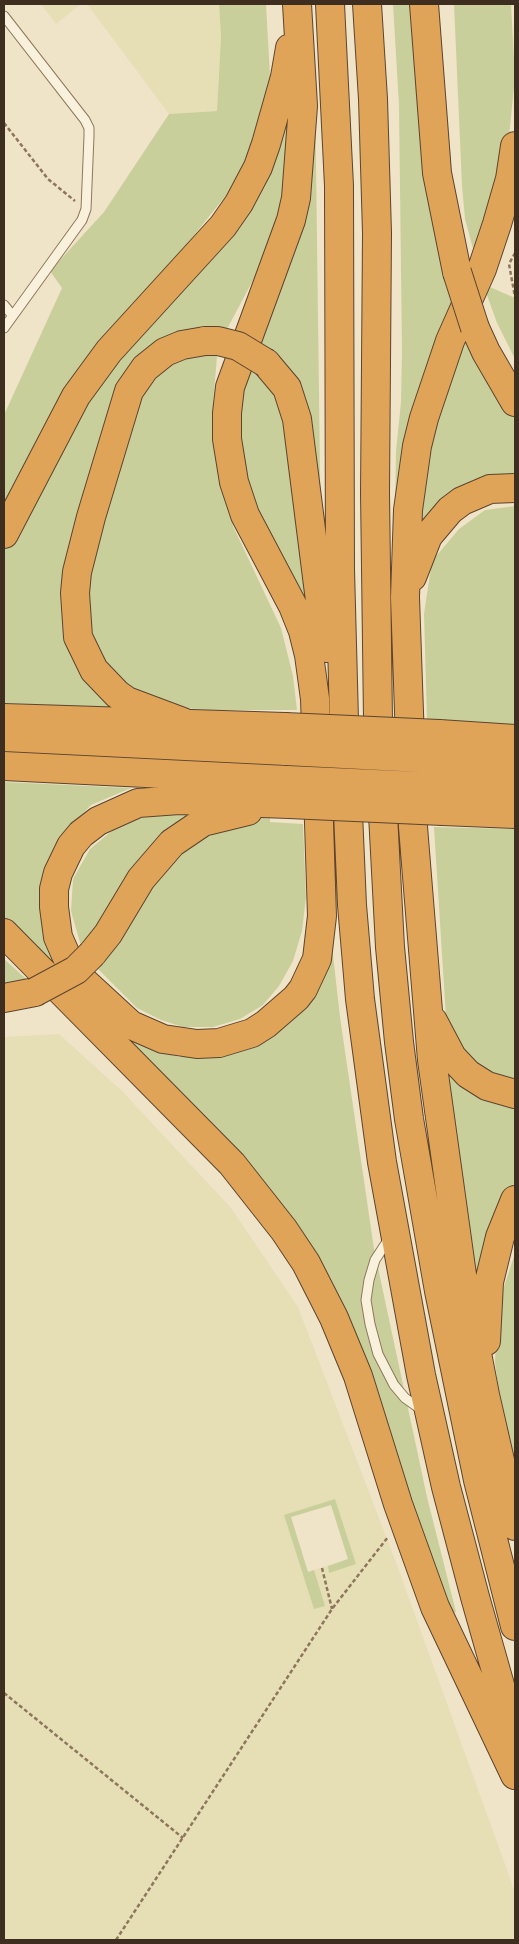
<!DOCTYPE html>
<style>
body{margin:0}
#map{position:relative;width:519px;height:1944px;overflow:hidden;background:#f0e4c8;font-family:"IBM Plex Serif",serif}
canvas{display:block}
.frame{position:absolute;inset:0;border:5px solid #3d2e20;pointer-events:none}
</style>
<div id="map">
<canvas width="519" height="1944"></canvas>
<div class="frame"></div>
</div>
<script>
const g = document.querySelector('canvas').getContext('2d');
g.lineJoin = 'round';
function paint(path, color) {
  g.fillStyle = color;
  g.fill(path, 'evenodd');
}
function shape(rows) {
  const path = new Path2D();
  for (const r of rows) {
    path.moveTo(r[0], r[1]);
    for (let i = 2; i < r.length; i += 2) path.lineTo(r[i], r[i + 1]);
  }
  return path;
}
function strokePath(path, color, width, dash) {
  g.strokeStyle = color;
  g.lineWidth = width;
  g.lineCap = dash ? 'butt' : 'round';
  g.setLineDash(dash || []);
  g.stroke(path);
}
paint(shape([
 [41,4,81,4,56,24],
 [87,4,219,4,221,37,217,111,169,114],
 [59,1034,122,1091,231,1208,298,1307,397,1565,515,1892,515,1940,4,1940,4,1037],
 [331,1505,348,1559,308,1572,291,1517]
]), '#e6deb5');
paint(shape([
 [219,4,266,4,270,76,252,150,227,194,176,258,4,517,4,415,62,288,50,271,104,212,169,114,217,111,221,37],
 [393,4,416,4,454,308,394,571,396,451,401,402,402,352,399,106],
 [454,4,511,4,515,77,508,147,475,256,465,219,462,186],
 [291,85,287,206,268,252,226,331,152,351,70,571,117,709,4,703,4,548,34,498,79,410,138,330,201,264],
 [315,85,321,548,315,504,259,346],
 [483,284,515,298,515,359,497,323],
 [463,330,504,402,515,417,515,480,418,533,423,468],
 [184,356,217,356,212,417,219,477,234,528,281,628,293,676,297,710,206,710,175,707,127,689,90,644,85,581,142,387,166,365],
 [246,366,257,373,283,403,318,632,278,562,240,465,239,412],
 [515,506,515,724,479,727,427,721,424,614,432,561,459,529,485,510],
 [4,782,131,788,91,805,68,829,53,851,44,882,61,969,52,974,4,928],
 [216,809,118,898,81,946,71,911,73,879,90,849,119,825,159,810],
 [270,818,270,822,303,824,306,897,302,931,293,961,279,986,263,1005,240,1019,213,1027,183,1027,161,1020,137,1008,97,968,119,940,145,894,169,860,201,836,237,822],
 [434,827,515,829,515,1084,501,1082,467,1061,446,1018],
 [330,928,340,1017,374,1249,427,1497,456,1612,451,1614,344,1308,116,1031,145,1047,179,1057,223,1054,258,1040],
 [4,959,32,984,4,990],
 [447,1058,515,1098,515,1187,476,1303],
 [515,1253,515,1472,499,1395,495,1362,497,1308],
 [335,1499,356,1564,329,1573,328,1566,348,1559,331,1505,291,1517,308,1572,314,1570,325,1606,314,1609,284,1515]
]), '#c9cf9b');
const lane = shape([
 [4,16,85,120,89,128,89,136,86,209,82,220,4,328],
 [4,305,12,315],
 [390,1237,375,1260,369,1280,366,1300,370,1324,378,1354,394,1385,405,1398,422,1410]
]);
const highway = shape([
 [330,4,339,186,340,569,344,720,352,905,360,999,382,1162,421,1375,446,1487,475,1597,515,1738],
 [367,4,373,99,377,233,375,493,378,720,390,947,399,1042,409,1119,439,1291,478,1480,515,1626],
 [424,4,437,173,457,272],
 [515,146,510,179,497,224,482,269,450,341,424,418,417,446,408,510,405,597,413,827,432,1060,462,1275,485,1395,515,1526],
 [475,328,486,352,515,402],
 [266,363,287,388,297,419,326,648],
 [4,534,76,396,109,351,223,226,239,203,258,167,266,144,285,77,290,48],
 [412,577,428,536,450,510,462,501,490,489,515,488],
 [4,718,285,727],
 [183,722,127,701,117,694,94,670,78,637,75,593,77,572,91,517,129,391,145,368,165,352,182,345,205,341],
 [439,734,515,739],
 [4,737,286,751],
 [440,759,515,762],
 [4,766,287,780],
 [441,787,515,790],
 [289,804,179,800,138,803,98,821,81,834,71,846,58,873,54,889,54,907,58,937,69,962,81,979,131,1025,163,1039,197,1044,219,1043,252,1033,266,1024,296,998,303,989,317,959,322,916,315,699,309,655,303,631,293,606,245,515,234,482,227,439,227,413,230,387,291,220,296,198,303,106,297,4],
 [443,811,515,814],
 [4,933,232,1164,284,1230,306,1263,334,1318,358,1376,398,1504,435,1607,515,1775],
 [92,954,108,934,141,879,172,843,203,822,248,811],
 [4,998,35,992],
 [433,1021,452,1057,468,1074,487,1086,515,1094],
 [486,1341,489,1282,500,1237,515,1200]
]);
strokePath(lane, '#8d765c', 11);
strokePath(highway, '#5b4430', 30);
strokePath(shape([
 [4,123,48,179,75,201],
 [515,253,509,264,515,297],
 [322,1568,332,1609],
 [4,1693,183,1838],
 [116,1940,332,1609,388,1537]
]), '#8d765c', 2.5, [4, 2.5]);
strokePath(lane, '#faf1dc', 9);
strokePath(highway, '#e0a458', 28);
const highwayBridge = shape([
 [457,272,475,328],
 [205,341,218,341,238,346,266,363],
 [285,727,439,734],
 [286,751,440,759],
 [287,780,441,787],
 [289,804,443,811],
 [35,992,76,970,92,954]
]);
strokePath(highwayBridge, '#5b4430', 30, []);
strokePath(highwayBridge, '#e0a458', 28);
</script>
